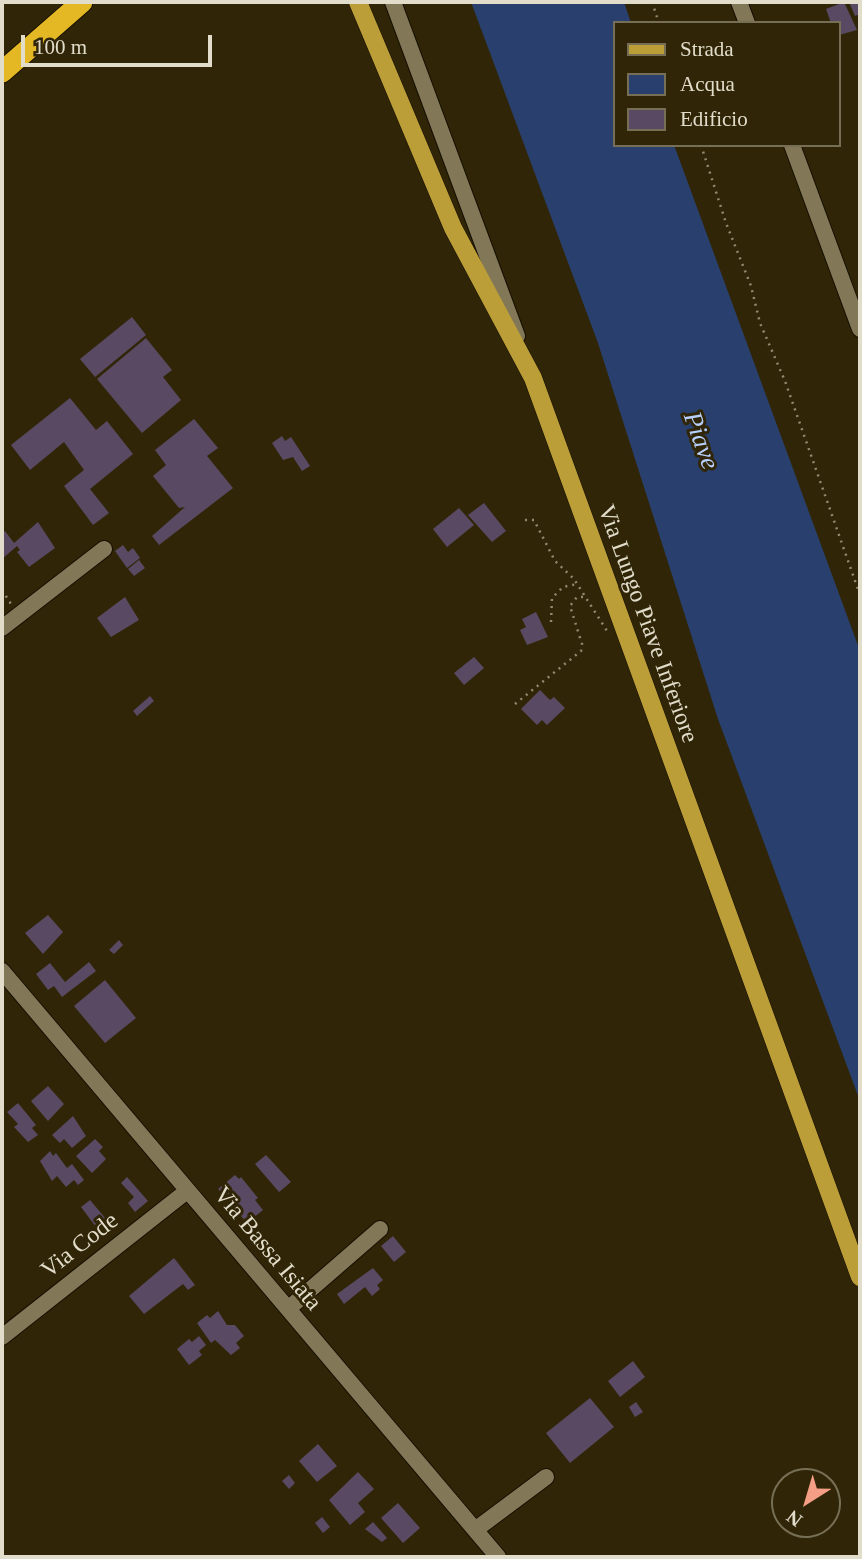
<!DOCTYPE html>
<style>
body{margin:0}
#map{position:relative;width:862px;height:1559px;overflow:hidden;background:#302607;font-family:Georgia,serif}
canvas{display:block}
.frame{position:absolute;inset:0;border:4px solid #e2dccb;pointer-events:none}
.legend{position:absolute;left:613px;top:21px;width:228px;height:126px;box-sizing:border-box;background:#302607;border:2px solid #776f55;margin:0;padding:9px 12px;list-style:none;font-size:21px;color:#e2dccb}
.legend li{display:flex;align-items:center;gap:14px;height:35px}
.legend b{width:35px;border:2px solid #776f55}
.north{position:absolute;left:771px;top:1468px;width:70px;height:70px;box-sizing:border-box;background:#302607;border:2px solid #776f55;border-radius:50%;rotate:217deg;font-size:19px;font-weight:700;line-height:28px;text-align:center;color:#e2dccb}
.north::after{content:'';display:block;margin:auto;width:24px;height:32px;background:#f49e86;clip-path:polygon(50% 0,100% 100%,50% 72%,0 100%)}
.scale{position:absolute;left:21px;top:35px;width:191px;height:32px;box-sizing:border-box;border:4px solid #e2dccb;border-top:0;padding-left:9px;font-size:21px;line-height:24px;white-space:nowrap;color:#e2dccb;-webkit-text-stroke:5px #302607;paint-order:stroke}
</style>
<div id="map">
<canvas width="862" height="1559"></canvas>
<div class="frame"></div>
<ul class="legend">
<li><b style="height:9px;background:#bc9e38"></b>Strada</li>
<li><b style="height:19px;background:#29406f"></b>Acqua</li>
<li><b style="height:19px;background:#594963"></b>Edificio</li>
</ul>
<div class="north">N</div>
<div class="scale">100 m</div>
</div>
<script>
const g = document.querySelector('canvas').getContext('2d');
g.lineJoin = 'round';
function paint(path, color) {
  g.fillStyle = color;
  g.fill(path, 'evenodd');
}
function shape(rows) {
  const path = new Path2D();
  for (const r of rows) {
    path.moveTo(r[0], r[1]);
    for (let i = 2; i < r.length; i += 2) path.lineTo(r[i], r[i + 1]);
  }
  return path;
}
function strokePath(path, color, width, dash) {
  g.strokeStyle = color;
  g.lineWidth = width;
  g.lineCap = dash ? 'butt' : 'round';
  g.setLineDash(dash || []);
  g.stroke(path);
}
function write(font, color, halo, rows, align = 'center') {
  g.font = font + ' Georgia,serif';
  g.lineWidth = 6;
  g.setLineDash([]);
  g.textBaseline = 'middle';
  g.strokeStyle = halo;
  g.fillStyle = color;
  for (const [text, x, y, turn = 0] of rows) {
    g.save();
    g.translate(x, y);
    g.rotate((+turn || 0) * Math.PI / 180);
    g.textAlign = isNaN(turn) ? turn : align;
    if (halo) g.strokeText(text, 0, 0);
    g.fillText(text, 0, 0);
    g.restore();
  }
}
paint(shape([
 [471,2,624,2,631,23,615,23,615,145,674,145,860,651,860,1101,718,719,598,343]
]), '#29406f');
paint(shape([
 [844,2,857,30,839,35,839,23,831,23,826,9],
 [849,2,860,2,860,14,855,16],
 [132,317,146,335,95,377,80,359],
 [146,338,172,370,163,377,181,400,142,433,97,379],
 [70,398,96,430,107,421,133,454,90,489,109,513,93,525,64,486,84,470,64,442,30,470,11,445],
 [194,419,218,448,207,456,233,488,159,545,152,536,185,507,179,508,153,476,166,465,155,450],
 [282,436,285,441,291,437,310,466,302,471,293,457,283,460,272,443],
 [484,503,506,531,492,542,468,515],
 [459,508,474,525,447,547,433,529],
 [38,522,55,548,29,567,17,552,20,550,17,546,2,559,2,534,5,531,14,543],
 [123,545,128,552,133,548,140,558,127,568,115,551],
 [139,560,145,568,134,576,128,569],
 [125,597,139,620,111,637,97,618],
 [536,612,548,637,527,645,520,630,526,627,522,619],
 [474,657,484,668,464,685,454,673],
 [540,690,550,700,554,697,565,708,547,725,542,720,537,725,521,709],
 [150,696,154,701,137,716,133,711],
 [48,915,63,932,43,954,25,933],
 [119,940,123,945,114,954,109,950],
 [89,962,96,971,62,997,54,986,48,990,36,974,50,963,65,982],
 [105,980,136,1018,105,1043,74,1006],
 [48,1086,64,1104,48,1121,31,1101],
 [18,1103,36,1125,32,1128,38,1135,28,1142,14,1127,18,1124,7,1112],
 [73,1116,86,1136,72,1148,64,1139,60,1143,52,1135],
 [95,1139,103,1147,99,1151,106,1159,92,1173,76,1156],
 [50,1151,53,1156,56,1153,67,1168,72,1164,84,1180,78,1185,74,1180,66,1187,57,1176,52,1181,40,1161],
 [266,1155,291,1182,279,1192,255,1164],
 [235,1175,239,1179,241,1177,258,1198,255,1200,263,1210,247,1223,218,1189],
 [127,1177,148,1201,135,1212,128,1203,134,1197,121,1183],
 [90,1200,106,1219,96,1227,81,1207],
 [393,1236,406,1252,394,1262,381,1246],
 [174,1258,195,1285,188,1290,183,1284,144,1314,129,1296],
 [373,1268,383,1280,377,1285,380,1289,372,1296,365,1287,344,1304,337,1294],
 [218,1311,227,1325,235,1325,244,1336,236,1343,240,1348,231,1355,215,1340,211,1343,197,1323,207,1315,210,1318],
 [199,1336,206,1345,199,1351,202,1355,189,1365,177,1349,189,1339,192,1342],
 [633,1361,645,1377,620,1397,608,1381],
 [590,1398,614,1427,570,1463,546,1433],
 [636,1402,643,1412,635,1417,629,1407],
 [318,1444,337,1466,317,1482,299,1461],
 [358,1472,374,1489,358,1503,365,1512,350,1525,329,1500],
 [289,1475,295,1483,289,1489,282,1481],
 [398,1503,420,1528,403,1543,381,1518],
 [322,1517,330,1527,323,1533,315,1523],
 [373,1522,387,1538,382,1542,365,1529]
]), '#594963');
const minor = shape([
 [393,2,517,336],
 [739,2,747,23],
 [792,145,860,329],
 [2,628,104,549],
 [2,971,498,1557],
 [288,1309,380,1229],
 [2,1337,187,1191],
 [475,1530,546,1477]
]);
const major = shape([
 [358,2,453,228,533,378,860,1277]
]);
const highway = shape([
 [2,72,82,2]
]);
strokePath(minor, '#160f00', 18);
strokePath(major, '#160f00', 19);
strokePath(highway, '#160f00', 23);
strokePath(shape([
 [652,2,659,23],
 [701,145,726,223,751,286,760,323,785,381,860,595],
 [525,520,534,520,555,561,574,579,609,634],
 [2,590,11,604],
 [551,622,552,598,563,587,577,584],
 [515,704,581,651,582,644,570,606,577,597,585,597]
]), '#918972', 2.5, [2, 5]);
strokePath(minor, '#827757', 16);
strokePath(major, '#bc9e38', 18);
strokePath(highway, '#e3b824', 21);
write('24px', '#e2dccb', '#302607', [
 ["Via Lungo Piave Inferiore",647,624,70],
 ["Via Code",80,1246,-38],
 ["Via Bassa Isiata",267,1249,50]
]);
write('italic 26px', '#b7cffd', '#302607', [
 ["Piave",700,441,70]
]);
</script>
